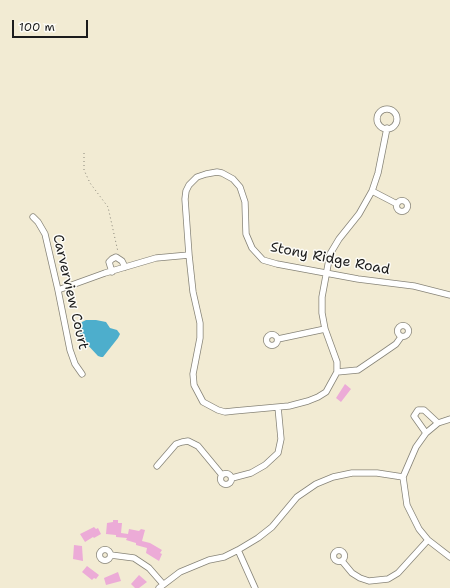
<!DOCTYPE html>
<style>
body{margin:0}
#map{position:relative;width:450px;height:588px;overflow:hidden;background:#f2ebd3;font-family:"Shantell Sans",sans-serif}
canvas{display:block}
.scale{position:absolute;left:12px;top:20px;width:76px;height:18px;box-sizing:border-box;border:2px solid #1c1c1c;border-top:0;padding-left:5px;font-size:12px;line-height:14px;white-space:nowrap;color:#1c1c1c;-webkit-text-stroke:3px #fdfcf7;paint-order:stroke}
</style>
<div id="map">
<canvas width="450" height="588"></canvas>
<div class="scale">100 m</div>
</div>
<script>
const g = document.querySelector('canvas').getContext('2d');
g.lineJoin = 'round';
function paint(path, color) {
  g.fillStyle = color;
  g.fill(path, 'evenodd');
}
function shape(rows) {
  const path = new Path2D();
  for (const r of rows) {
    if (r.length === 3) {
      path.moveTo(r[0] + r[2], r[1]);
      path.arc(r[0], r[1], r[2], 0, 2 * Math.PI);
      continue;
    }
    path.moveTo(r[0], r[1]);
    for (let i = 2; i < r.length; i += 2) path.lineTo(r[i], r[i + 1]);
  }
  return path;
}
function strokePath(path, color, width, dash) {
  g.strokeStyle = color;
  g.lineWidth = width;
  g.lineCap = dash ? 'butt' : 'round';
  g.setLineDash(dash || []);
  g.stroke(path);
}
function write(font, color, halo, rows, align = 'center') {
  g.font = font + ' "Shantell Sans",sans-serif';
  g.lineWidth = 3;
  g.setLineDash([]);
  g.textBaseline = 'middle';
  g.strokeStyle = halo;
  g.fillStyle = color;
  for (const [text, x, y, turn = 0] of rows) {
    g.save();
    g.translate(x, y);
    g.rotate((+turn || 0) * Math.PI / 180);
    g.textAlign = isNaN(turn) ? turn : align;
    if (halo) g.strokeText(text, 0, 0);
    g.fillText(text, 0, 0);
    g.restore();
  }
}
paint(shape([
 [86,320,96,320,106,322,110,328,117,330,120,334,118,338,103,357,101,357,98,356,84,341,77,328,78,324]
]), '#4daecc');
paint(shape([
 [345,384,351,389,341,402,336,398],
 [113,520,118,520,118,523,122,523,121,533,128,534,129,529,139,531,141,529,145,530,142,541,150,543,162,550,160,553,162,554,159,561,146,553,147,548,136,545,136,543,126,540,127,538,116,537,116,535,106,534,107,523,113,522],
 [94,527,96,529,98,528,101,534,94,538,93,537,85,542,80,534],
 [74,545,82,546,83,561,73,559],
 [87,566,99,575,96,579,94,578,92,580,82,572],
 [118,572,121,581,106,585,104,578],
 [139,575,147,582,139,588,135,588,131,584]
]), '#ecabd7');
const minor = shape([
 [387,119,10],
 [372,191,397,204],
 [402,206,5.5],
 [33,217,38,222,45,234,58,290,70,350,75,364,82,374],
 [189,255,193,292,200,323,200,338,193,374,194,385,203,402,218,410,225,412,234,411,289,406,308,401,318,397,326,392,337,372,337,362,325,329,322,313,322,297,330,254,339,239,359,214,372,191,378,173,387,128],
 [112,272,109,262,112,259,116,257,122,261,125,267],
 [58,290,105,273,156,258,189,255,185,199,186,191,189,185,197,177,206,174,217,172,222,173,233,179,240,187,245,202,246,234,252,248,263,260,277,264,358,279,414,286,450,295],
 [403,331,5.5],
 [272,340,5.5],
 [278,339,325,329],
 [337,372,358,370,383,353,396,344,401,337],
 [450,419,438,423,426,433,416,447,403,477,407,505,419,529,428,540,450,557],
 [426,433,414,416,418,410,424,410,438,423],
 [157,466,176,444,182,442,188,441,198,446,222,475],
 [226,479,5.5],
 [232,478,251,473,265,465,278,453,281,439,278,407],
 [105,555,5.5],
 [238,550,255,588],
 [339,556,5.5],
 [111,555,134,558,149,568,163,584],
 [342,561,352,573,360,578,369,581,388,579,398,573,428,540],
 [159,588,180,572,209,560,224,557,238,550,258,538,272,527,297,497,316,484,333,477,352,473,377,473,403,477]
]);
strokePath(minor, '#878478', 7);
strokePath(shape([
 [84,153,84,170,90,183,108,207,118,252]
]), '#878478', 1, [1, 3]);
strokePath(minor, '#fff', 5.5);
write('14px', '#1c1c1c', '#fdfcf7', [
 ["Stony Ridge Road",330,259,11],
 ["Carverview Court",70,292,77]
]);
</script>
